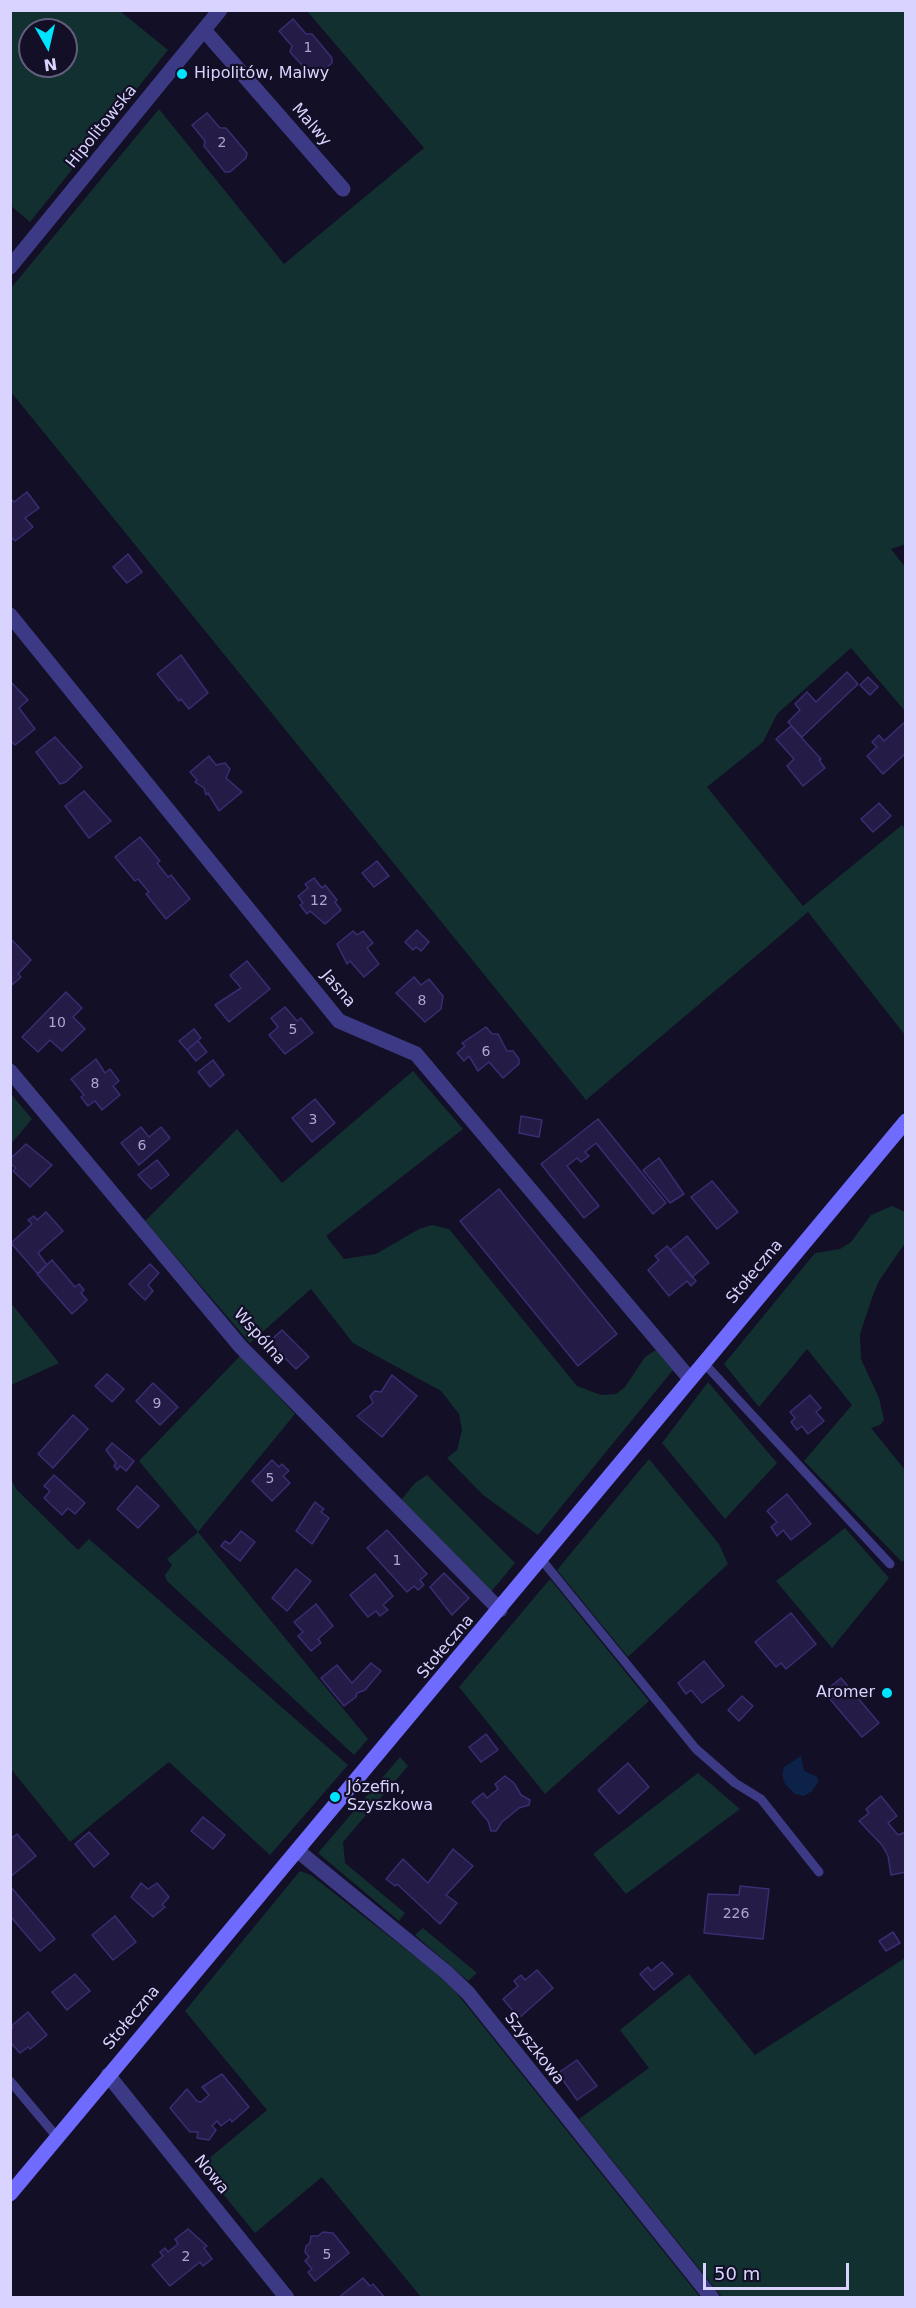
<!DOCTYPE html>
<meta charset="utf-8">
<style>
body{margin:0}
#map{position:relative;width:916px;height:2308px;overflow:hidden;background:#130f26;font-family:"DejaVu Sans",sans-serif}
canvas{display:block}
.frame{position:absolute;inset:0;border:12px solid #d9d4ff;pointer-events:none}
.north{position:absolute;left:18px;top:18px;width:60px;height:60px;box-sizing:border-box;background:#130f26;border:2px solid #625e7d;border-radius:50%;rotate:172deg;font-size:16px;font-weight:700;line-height:24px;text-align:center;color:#d9d4ff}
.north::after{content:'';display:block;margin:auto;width:21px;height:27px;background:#00e5ff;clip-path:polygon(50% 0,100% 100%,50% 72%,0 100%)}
.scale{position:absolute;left:703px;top:2263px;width:146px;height:27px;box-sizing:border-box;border:3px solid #d9d4ff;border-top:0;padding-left:8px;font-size:18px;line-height:21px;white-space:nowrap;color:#d9d4ff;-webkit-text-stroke:4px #130f26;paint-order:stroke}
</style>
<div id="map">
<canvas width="916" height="2308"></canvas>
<div class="frame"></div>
<div class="north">N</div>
<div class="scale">50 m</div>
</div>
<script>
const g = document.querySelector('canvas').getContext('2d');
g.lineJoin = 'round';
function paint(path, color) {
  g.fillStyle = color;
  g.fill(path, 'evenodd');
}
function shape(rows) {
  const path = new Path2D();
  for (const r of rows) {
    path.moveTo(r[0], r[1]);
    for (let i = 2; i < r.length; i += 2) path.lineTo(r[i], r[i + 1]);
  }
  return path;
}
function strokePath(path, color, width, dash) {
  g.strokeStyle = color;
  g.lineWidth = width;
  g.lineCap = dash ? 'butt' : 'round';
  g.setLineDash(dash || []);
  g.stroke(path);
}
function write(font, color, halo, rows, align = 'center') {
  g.font = font + ' "DejaVu Sans",sans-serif';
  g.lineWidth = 4.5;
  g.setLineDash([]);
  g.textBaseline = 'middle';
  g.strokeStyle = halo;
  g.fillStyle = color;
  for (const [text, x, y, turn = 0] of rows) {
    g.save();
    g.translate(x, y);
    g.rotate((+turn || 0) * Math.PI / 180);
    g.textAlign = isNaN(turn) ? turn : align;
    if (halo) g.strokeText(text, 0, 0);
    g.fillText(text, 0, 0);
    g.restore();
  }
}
paint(shape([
 [10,11,120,11,168,50,30,222,11,206],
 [30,30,66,30,66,66,30,66],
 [307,11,905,11,906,544,891,549,905,567,905,711,851,648,777,714,763,742,707,787,803,906,902,825,905,829,905,1035,808,912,586,1100,11,392,11,288,159,109,284,264,424,148],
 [413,1071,463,1129,326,1236,344,1259,376,1254,419,1229,432,1225,449,1229,577,1386,601,1395,616,1394,625,1387,645,1357,656,1350,673,1370,538,1535,483,1495,447,1458,457,1450,462,1430,459,1414,441,1391,353,1343,311,1289,250,1343,145,1221,237,1129,282,1183],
 [11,1094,32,1119,11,1144],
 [892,1206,905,1212,905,1243,879,1281,873,1295,860,1334,861,1359,879,1398,884,1420,880,1425,871,1428,905,1470,906,1559,902,1562,804,1461,852,1405,807,1349,759,1407,724,1364,815,1253,840,1249,851,1242,871,1215],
 [11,1303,59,1363,11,1385,10,1385],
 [240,1356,295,1414,198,1532,368,1739,354,1755,167,1581,165,1575,172,1565,167,1559,198,1532,139,1461],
 [708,1382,777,1463,725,1519,662,1443],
 [649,1459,719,1544,728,1564,628,1657,557,1570],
 [427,1475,515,1563,490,1593,401,1500,415,1483],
 [11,1479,17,1490,78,1550,89,1539,348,1765,270,1855,169,1762,70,1842,11,1769],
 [845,1528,889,1578,832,1648,776,1581],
 [550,1579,649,1701,545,1794,459,1687],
 [400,1757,408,1766,343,1842,345,1863,405,1913,399,1921,318,1853],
 [698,1773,740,1809,626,1894,593,1854],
 [300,1871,311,1875,436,1973,455,1991,700,2297,421,2297,322,2177,255,2233,200,2166,267,2110,185,2011],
 [423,1928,477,1973,468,1981,415,1935],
 [905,1958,905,2297,722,2297,579,2119,649,2068,620,2030,689,1974,755,2055]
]), '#12302f');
paint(shape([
 [801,1756,804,1771,816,1776,819,1781,812,1791,804,1796,795,1794,785,1784,782,1775,784,1767]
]), '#0c2248');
const building = shape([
 [293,19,306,34,312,34,332,58,332,63,317,76,312,76,290,52,292,46,279,31,293,19],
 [207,113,220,128,226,128,247,153,246,158,230,172,225,172,204,146,205,141,192,125,207,113],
 [27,492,39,508,25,518,33,527,15,541,10,536,10,498,14,502,27,492],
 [128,554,142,572,127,583,113,567,128,554],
 [181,655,208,693,189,709,181,699,179,701,157,674,181,655],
 [847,672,858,684,802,737,788,722,800,710,795,704,807,692,816,702,847,672],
 [868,677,878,687,870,695,860,685,868,677],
 [10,681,28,700,19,708,35,729,15,745,10,740,10,681],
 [906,721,906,753,883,774,867,756,877,747,872,742,879,735,884,741,906,721],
 [791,726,821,759,819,760,825,768,803,786,787,766,794,759,776,739,791,726],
 [55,737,82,767,66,782,60,784,36,752,55,737],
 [209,756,216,765,225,763,230,769,226,778,242,792,219,811,208,793,206,795,204,788,195,782,197,780,190,772,209,756],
 [84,791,111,821,89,838,65,806,84,791],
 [879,803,891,816,873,832,861,819,879,803],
 [140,837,160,861,157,863,168,877,171,875,190,899,166,919,146,894,149,892,138,879,135,881,115,857,140,837],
 [377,861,389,876,374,887,362,873,377,861],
 [314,878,322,888,325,885,337,900,335,902,341,910,325,924,310,911,307,914,300,905,303,903,298,896,308,888,305,884,314,878],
 [417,930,429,942,421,951,416,947,413,950,405,942,417,930],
 [353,931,357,935,363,931,373,943,367,948,379,964,364,977,350,961,347,964,337,944,353,931],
 [10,938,31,960,18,974,21,977,12,985,10,938],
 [247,961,270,989,229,1022,215,1005,241,988,230,975,247,961],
 [414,977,421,985,429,979,443,996,441,1009,425,1022,396,993,414,977],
 [66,992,82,1008,73,1017,85,1029,62,1051,50,1040,38,1052,22,1037,66,992],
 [285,1007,297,1021,301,1018,313,1033,285,1054,269,1035,278,1027,271,1018,285,1007],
 [486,1027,492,1034,498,1034,507,1051,513,1051,519,1059,519,1064,503,1078,489,1062,478,1071,469,1056,464,1061,457,1053,465,1046,462,1043,486,1027],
 [194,1029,201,1038,187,1050,179,1041,194,1029],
 [198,1041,207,1052,196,1061,187,1050,198,1041],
 [96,1059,105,1073,110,1069,119,1081,113,1086,120,1095,102,1110,95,1101,88,1106,81,1097,84,1095,71,1079,96,1059],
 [213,1060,224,1075,210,1087,198,1072,213,1060],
 [315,1099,335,1123,312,1142,292,1118,315,1099],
 [521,1116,542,1120,539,1137,519,1133,521,1116],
 [598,1119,666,1203,653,1214,596,1143,585,1152,589,1156,581,1162,577,1158,567,1166,599,1206,584,1218,541,1164,598,1119],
 [141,1127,149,1137,161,1127,170,1138,139,1165,121,1143,141,1127],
 [26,1144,52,1165,30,1187,13,1171,16,1168,10,1163,10,1159,26,1144],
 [659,1158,684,1194,670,1203,643,1170,659,1158],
 [157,1160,169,1175,151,1189,138,1175,157,1160],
 [712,1181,738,1212,717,1229,691,1197,712,1181],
 [499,1189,617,1334,578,1366,460,1221,499,1189],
 [46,1212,63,1231,38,1253,47,1265,38,1274,11,1243,32,1224,28,1220,34,1216,37,1220,46,1212],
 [687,1236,709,1263,692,1277,670,1250,687,1236],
 [667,1246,696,1281,691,1286,687,1281,669,1296,648,1270,659,1260,655,1256,667,1246],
 [52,1260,75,1287,79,1284,84,1290,81,1293,87,1300,72,1314,37,1274,52,1260],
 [150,1264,159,1273,148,1285,153,1291,145,1300,129,1284,150,1264],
 [282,1330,309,1357,296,1369,269,1342,282,1330],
 [107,1374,124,1389,112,1402,95,1386,107,1374],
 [392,1375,417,1396,382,1437,357,1416,373,1403,370,1396,375,1391,381,1392,392,1375],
 [153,1383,178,1407,160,1425,136,1401,153,1383],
 [810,1395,821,1408,816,1412,824,1421,808,1434,802,1426,797,1430,791,1422,795,1418,790,1412,810,1395],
 [73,1415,88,1429,53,1468,38,1454,73,1415],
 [112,1443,134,1461,126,1471,120,1466,117,1470,114,1466,116,1463,106,1450,112,1443],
 [272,1460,279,1467,282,1464,289,1471,283,1476,290,1483,272,1501,252,1481,272,1460],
 [54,1475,85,1503,75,1514,68,1508,62,1515,44,1498,50,1491,44,1486,54,1475],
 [137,1486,159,1506,138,1528,117,1509,137,1486],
 [787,1494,811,1524,791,1540,783,1530,777,1536,771,1527,777,1522,767,1511,787,1494],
 [315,1502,324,1509,321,1512,329,1518,312,1544,296,1531,315,1502],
 [387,1530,427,1574,420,1580,424,1585,418,1590,414,1586,407,1592,367,1548,387,1530],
 [241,1531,255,1542,240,1561,221,1546,225,1541,230,1544,241,1531],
 [296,1569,311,1581,287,1611,272,1598,296,1569],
 [444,1573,469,1598,452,1615,430,1587,444,1573],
 [375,1574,393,1596,383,1605,388,1610,380,1616,376,1611,368,1617,350,1595,375,1574],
 [316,1604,333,1626,318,1639,321,1643,311,1651,298,1636,303,1632,294,1622,316,1604],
 [791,1613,816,1644,786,1669,781,1663,776,1667,755,1642,791,1613],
 [704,1661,724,1686,702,1703,691,1690,686,1694,678,1683,704,1661],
 [371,1663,381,1671,365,1690,357,1693,356,1697,344,1706,321,1678,337,1665,352,1683,371,1663],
 [841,1678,879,1723,862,1737,824,1692,841,1678],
 [742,1696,753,1706,739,1721,728,1710,742,1696],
 [486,1734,498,1750,481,1762,469,1747,486,1734],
 [628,1763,649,1787,619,1814,598,1790,628,1763],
 [505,1776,514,1783,521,1795,530,1800,529,1805,519,1808,502,1822,496,1831,491,1831,488,1821,472,1802,483,1793,487,1798,498,1789,495,1784,505,1776],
 [881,1796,897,1816,888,1823,898,1835,906,1832,906,1872,891,1875,888,1856,882,1845,859,1821,869,1813,866,1809,881,1796],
 [203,1817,225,1835,213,1849,191,1831,203,1817],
 [89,1832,109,1854,94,1867,75,1844,89,1832],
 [17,1834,36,1856,10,1877,10,1839,17,1834],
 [453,1849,473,1866,446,1895,457,1903,440,1924,397,1884,395,1886,386,1879,403,1859,428,1883,453,1849],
 [141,1883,148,1889,157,1883,169,1897,162,1905,165,1907,153,1917,131,1897,141,1883],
 [10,1886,55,1939,40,1951,10,1916,10,1886],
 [740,1886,769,1889,763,1939,704,1933,708,1894,739,1895,740,1886],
 [115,1916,136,1942,113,1960,92,1935,115,1916],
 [893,1932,900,1943,886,1951,879,1941,893,1932],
 [662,1962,673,1974,654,1990,640,1974,648,1967,651,1971,662,1962],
 [537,1970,553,1988,519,2018,503,1999,518,1986,514,1981,521,1975,525,1980,537,1970],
 [75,1974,90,1991,67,2010,52,1992,75,1974],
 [28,2012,47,2035,30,2049,28,2047,20,2053,10,2042,10,2030,13,2028,11,2026,28,2012],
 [577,2060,597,2086,577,2100,558,2073,577,2060],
 [222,2074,249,2107,232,2122,230,2119,221,2126,217,2121,212,2126,216,2130,209,2140,197,2138,198,2132,190,2132,170,2108,187,2089,197,2101,201,2102,209,2095,202,2087,222,2074],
 [188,2229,207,2246,204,2248,212,2259,203,2266,200,2262,170,2286,152,2265,163,2256,160,2252,165,2248,168,2252,178,2244,175,2239,188,2229],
 [323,2232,333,2233,349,2253,315,2281,308,2272,312,2269,305,2261,309,2257,305,2252,306,2246,310,2243,311,2236,318,2236,323,2232],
 [363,2278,370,2286,373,2284,385,2298,338,2298,363,2278]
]);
paint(building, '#241b47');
strokePath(building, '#3b2d73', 1.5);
strokePath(shape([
 [703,1362,890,1564],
 [541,1559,696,1749,735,1783,761,1799,819,1872],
 [10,2081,57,2137]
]), '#3d3a85', 9);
strokePath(shape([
 [204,30,343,189],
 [10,267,220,10],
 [10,615,339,1021,416,1054,690,1379],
 [10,1071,240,1346,500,1610],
 [298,1851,446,1972,468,1993,712,2298],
 [108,2075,287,2298]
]), '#3d3a85', 15);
strokePath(shape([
 [10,2194,906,1121]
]), '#6f6bff', 15);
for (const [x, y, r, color] of [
 [182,74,6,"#00e5ff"],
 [887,1693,6,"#00e5ff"],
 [335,1797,6,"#00e5ff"]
]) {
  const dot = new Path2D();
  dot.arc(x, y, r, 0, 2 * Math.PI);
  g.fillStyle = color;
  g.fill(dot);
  strokePath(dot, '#130f26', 2);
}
write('14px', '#aca6d1', null, [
 ["1",308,48],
 ["2",222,143],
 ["12",319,901],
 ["8",422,1001],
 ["10",57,1023],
 ["5",293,1030],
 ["6",486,1052],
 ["8",95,1084],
 ["3",313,1120],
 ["6",142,1146],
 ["9",157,1404],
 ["5",270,1479],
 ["1",397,1561],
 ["226",736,1914],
 ["5",327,2255],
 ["2",186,2257]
]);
write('16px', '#d9d4ff', '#130f26', [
 ["Hipolitów, Malwy",194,74],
 ["Aromer",875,1693,"right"],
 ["Józefin,",347,1788],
 ["Szyszkowa",347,1806]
], 'left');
write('16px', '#d9d4ff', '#130f26', [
 ["Malwy",311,125,49],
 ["Hipolitowska",102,127,-51],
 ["Jasna",338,989,50],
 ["Stołeczna",755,1272,-50],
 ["Wspólna",259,1337,48],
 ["Stołeczna",446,1647,-50],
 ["Stołeczna",132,2018,-50],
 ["Szyszkowa",534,2049,52],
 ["Nowa",211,2175,51]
]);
</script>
